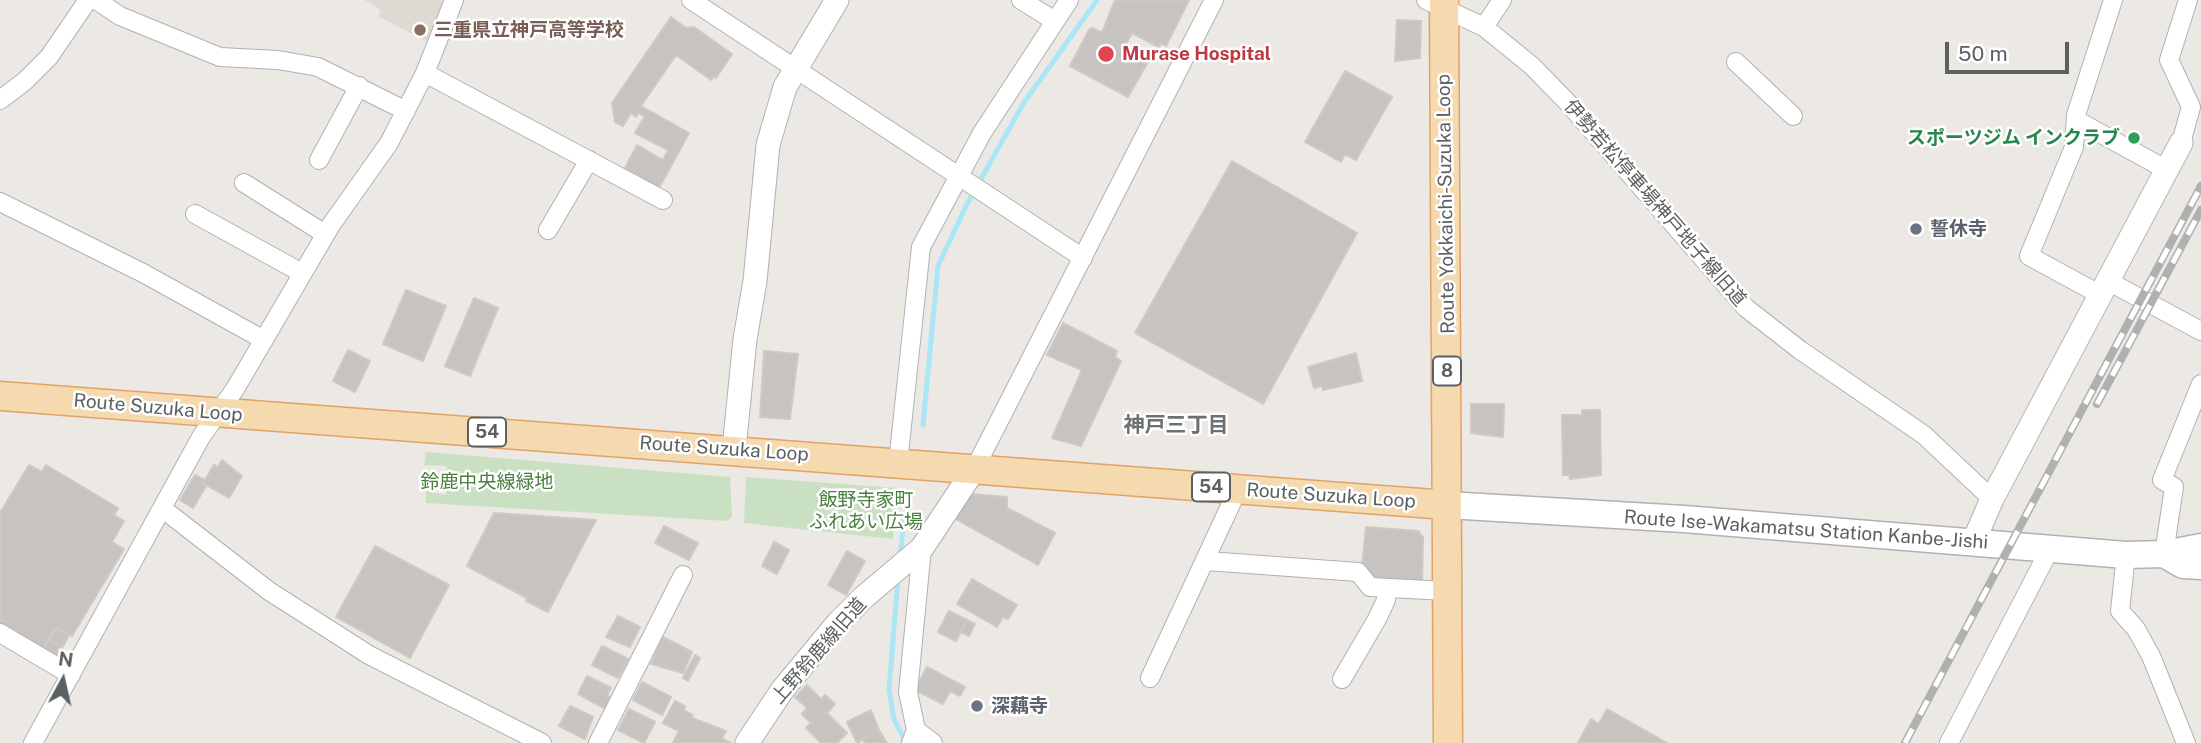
<!DOCTYPE html>
<meta charset="utf-8">
<style>
body{margin:0}
#map{position:relative;width:2201px;height:743px;overflow:hidden;background:#ece8e3;font-family:"Public Sans",sans-serif}
canvas{display:block}
.north{position:absolute;left:28px;top:645px;width:70px;height:70px;-webkit-text-stroke:5px #fff;paint-order:stroke;rotate:8deg;font-size:19px;font-weight:700;line-height:28px;text-align:center;color:#5b6062}
.north::after{content:'';display:block;margin:auto;width:24px;height:32px;background:#5b6062;clip-path:polygon(50% 0,100% 100%,50% 72%,0 100%)}
.scale{position:absolute;left:1945px;top:42px;width:124px;height:32px;box-sizing:border-box;border:4px solid #5b6062;border-top:0;padding-left:9px;font-size:21px;line-height:24px;white-space:nowrap;color:#5b6062;-webkit-text-stroke:5px #fff;paint-order:stroke}
</style>
<div id="map">
<canvas width="2201" height="743"></canvas>
<div class="north">N</div>
<div class="scale">50 m</div>
</div>
<script>
const g = document.querySelector('canvas').getContext('2d');
g.lineJoin = 'round';
function paint(path, color) {
  g.fillStyle = color;
  g.fill(path, 'evenodd');
}
function shape(rows) {
  const path = new Path2D();
  for (const r of rows) {
    path.moveTo(r[0], r[1]);
    for (let i = 2; i < r.length; i += 2) path.lineTo(r[i], r[i + 1]);
  }
  return path;
}
function strokePath(path, color, width, dash) {
  g.strokeStyle = color;
  g.lineWidth = width;
  g.lineCap = dash ? 'butt' : 'round';
  g.setLineDash(dash || []);
  g.stroke(path);
}
function write(font, color, halo, rows, align = 'center') {
  g.font = font + ' "Public Sans","Noto Sans JP",sans-serif';
  g.lineWidth = 5;
  g.setLineDash([]);
  g.textBaseline = 'middle';
  g.strokeStyle = halo;
  g.fillStyle = color;
  for (const [text, x, y, turn = 0] of rows) {
    g.save();
    g.translate(x, y);
    g.rotate((+turn || 0) * Math.PI / 180);
    g.textAlign = isNaN(turn) ? turn : align;
    if (halo) g.strokeText(text, 0, 0);
    g.fillText(text, 0, 0);
    g.restore();
  }
}
paint(shape([
 [365,0,447,0,430,43,378,16,381,10]
]), '#dfd9d4');
paint(shape([
 [426,452,730,477,732,517,727,521,426,503,426,491,446,495,447,466,424,465],
 [746,477,897,488,893,539,744,523]
]), '#c9e1c2');
strokePath(shape([
 [923,425,938,266,967,204,1023,104,1097,0],
 [900,558,904,519],
 [898,578,889,690,894,719,906,743]
]), '#aae6f5', 5);
const building = shape([
 [1115,0,1189,0,1166,46,1161,43,1159,47,1132,33,1124,48,1149,60,1128,97,1070,66,1089,30,1092,28,1102,33,1115,0],
 [671,17,686,28,694,27,732,54,716,78,714,76,711,80,676,55,641,106,689,133,659,188,625,168,637,145,663,160,668,150,635,133,645,116,638,113,636,117,631,113,623,126,615,122,612,103,671,17],
 [1397,20,1421,21,1420,58,1395,61,1397,20],
 [1345,71,1392,97,1356,160,1345,154,1341,162,1305,142,1345,71],
 [1232,161,1357,233,1263,404,1135,333,1232,161],
 [406,290,446,306,423,361,383,344,406,290],
 [474,298,498,308,470,376,445,366,474,298],
 [1063,323,1117,351,1115,357,1121,361,1081,446,1052,438,1082,370,1047,355,1063,323],
 [348,350,370,361,355,392,333,381,348,350],
 [764,351,798,354,790,419,760,417,764,351],
 [1356,353,1362,381,1323,390,1322,386,1314,388,1308,367,1356,353],
 [1471,404,1504,404,1503,437,1471,433,1471,404],
 [1582,410,1600,410,1601,475,1570,479,1569,475,1563,475,1562,415,1582,415,1582,410],
 [222,460,242,476,229,498,203,483,214,465,218,467,222,460],
 [29,465,42,472,46,465,118,508,114,515,124,521,112,542,124,549,72,636,56,627,42,650,0,625,0,513,29,465],
 [195,475,205,480,202,484,206,486,193,508,180,500,195,475],
 [970,494,1007,497,1007,508,1055,533,1038,565,954,518,970,494],
 [494,513,596,520,548,612,526,601,527,598,467,566,494,513],
 [664,526,698,543,689,560,655,543,664,526],
 [1366,527,1418,531,1423,537,1422,584,1373,581,1362,567,1366,527],
 [774,542,789,550,777,574,762,566,774,542],
 [375,546,449,585,410,658,336,617,375,546],
 [847,551,865,561,846,595,828,585,847,551],
 [972,579,1017,605,1008,619,1003,617,997,627,957,604,972,579],
 [949,611,967,620,956,641,938,632,949,611],
 [618,616,640,627,630,647,606,637,618,616],
 [967,620,975,624,969,636,961,632,967,620],
 [57,628,69,635,62,648,49,640,57,628],
 [663,637,692,652,683,673,651,664,663,637],
 [49,640,62,648,57,656,44,648,49,640],
 [602,646,628,659,618,678,592,665,602,646],
 [695,655,700,658,688,681,683,678,695,655],
 [927,667,965,687,960,696,950,691,943,704,915,690,927,667],
 [587,676,611,688,607,695,611,698,606,709,578,694,587,676],
 [642,682,671,697,662,715,633,700,642,682],
 [807,685,821,699,825,695,835,704,827,713,847,733,837,743,821,743,806,728,811,723,802,714,807,708,795,697,807,685],
 [675,701,685,706,684,710,693,715,692,718,726,731,722,738,731,743,673,743,679,731,663,723,675,701],
 [570,706,593,717,585,739,559,726,570,706],
 [629,709,655,722,644,743,618,730,629,709],
 [1607,709,1667,743,1578,743,1591,719,1599,724,1607,709],
 [871,710,879,730,857,743,847,722,871,710],
 [879,730,887,743,865,743,863,740,879,730]
]);
paint(building, '#c7c3c0');
strokePath(building, '#d0c8c2', 2);
const minor = shape([
 [96,0,120,16,220,57,278,60,318,67,406,111],
 [691,0,1083,258],
 [1021,0,1055,21],
 [1426,0,1484,27,1532,66,1570,105,1746,308,1800,350,1924,435,1992,499],
 [1484,27,1502,0],
 [1736,62,1793,116],
 [425,73,663,200],
 [0,100,25,81,49,57,88,0],
 [2076,120,2167,170],
 [2181,143,2191,107,2169,60,2188,0],
 [319,160,359,86],
 [244,183,325,234],
 [0,202,143,273,264,340],
 [195,214,302,273],
 [548,230,589,160],
 [2106,280,2201,331],
 [2099,294,2029,256,2074,147,2076,115,2113,0],
 [898,463,921,247,982,133,1069,0],
 [975,468,1214,0],
 [163,509,269,591,369,655,542,743],
 [2164,554,2174,487,2162,480,2201,384],
 [2126,555,2120,611,2136,629,2151,656,2186,743],
 [1207,561,1358,572,1370,587,1447,591],
 [0,633,71,675],
 [1150,678,1238,489],
 [1342,679,1377,619,1386,600,1387,588],
 [916,730,933,743],
 [33,743,201,437,235,389,331,225,389,143,425,73,454,0],
 [598,743,683,575],
 [911,743,916,730,908,692,922,548],
 [1949,743,2050,549]
]);
const tertiary = shape([
 [734,449,745,339,755,281,768,145,785,87,837,0],
 [1973,543,1992,499,2181,143],
 [747,743,783,689,837,624,864,597,922,548,975,468]
]);
const secondary = shape([
 [1447,505,1684,519,2126,555,2164,554,2201,547],
 [2164,554,2183,565,2201,566]
]);
const primary = shape([
 [1444,0,1448,743],
 [0,396,1447,505]
]);
strokePath(minor, '#aeb2b4', 20);
strokePath(tertiary, '#aeb2b4', 25);
strokePath(secondary, '#adb2b5', 29);
strokePath(primary, '#e1a267', 31);
strokePath(minor, '#fff', 18);
strokePath(tertiary, '#fff', 23);
strokePath(secondary, '#fff', 26);
strokePath(primary, '#f5d9af', 28);
const rail = shape([
 [2097,404,2201,210],
 [1905,743,2201,186]
]);
strokePath(rail, '#afb0b0', 8);
strokePath(rail, '#fff', 5, [16]);
for (const [x, y, r, color] of [
 [420,30,7,"#8d6e63"],
 [1106,54,9,"#e0444e"],
 [2134,138,7,"#2e9e5b"],
 [1916,229,7,"#6b7280"],
 [977,706,7,"#6b7280"]
]) {
  const dot = new Path2D();
  dot.arc(x, y, r, 0, 2 * Math.PI);
  g.fillStyle = color;
  g.fill(dot);
  strokePath(dot, '#fff', 2.5);
}
for (const [x, y, w] of [
 [1447,371,28],
 [487,432,38],
 [1211,487,38]
]) {
  const box = new Path2D();
  box.roundRect(x - w / 2, y - 14.5, w, 29, 5);
  g.fillStyle = '#fff';
  g.fill(box);
  strokePath(box, '#5b6062', 2);
}
write('bold 18px', '#5b6062', null, [
 ["8",1447,371],
 ["54",487,432],
 ["54",1211,487]
]);
write('bold 19px', '#785e54', '#fff', [
 ["三重県立神戸高等学校",434,30]
], 'left');
write('bold 19px', '#be3a42', '#fff', [
 ["Murase Hospital",1122,54]
], 'left');
write('bold 19px', '#27864d', '#fff', [
 ["スポーツジム インクラブ",2120,138]
], 'right');
write('19px', '#5b6062', '#fff', [
 ["伊勢若松停車場神戸地子線旧道",1655,203,49],
 ["Route Yokkaichi-Suzuka Loop",1446,204,-91],
 ["Route Suzuka Loop",158,408,5],
 ["Route Suzuka Loop",724,449,4],
 ["Route Suzuka Loop",1331,496,4],
 ["Route Ise-Wakamatsu Station Kanbe-Jishi",1806,530,4],
 ["上野鈴鹿線旧道",819,651,-49]
]);
write('bold 19px', '#5b616d', '#fff', [
 ["誓休寺",1930,229],
 ["深藕寺",991,706]
], 'left');
write('19px', '#4a7e3e', '#fff', [
 ["鈴鹿中央線緑地",487,482],
 ["飯野寺家町",866,500],
 ["ふれあい広場",866,522]
]);
write('bold 21px', '#6c7274', '#fff', [
 ["神戸三丁目",1176,426]
]);
</script>
